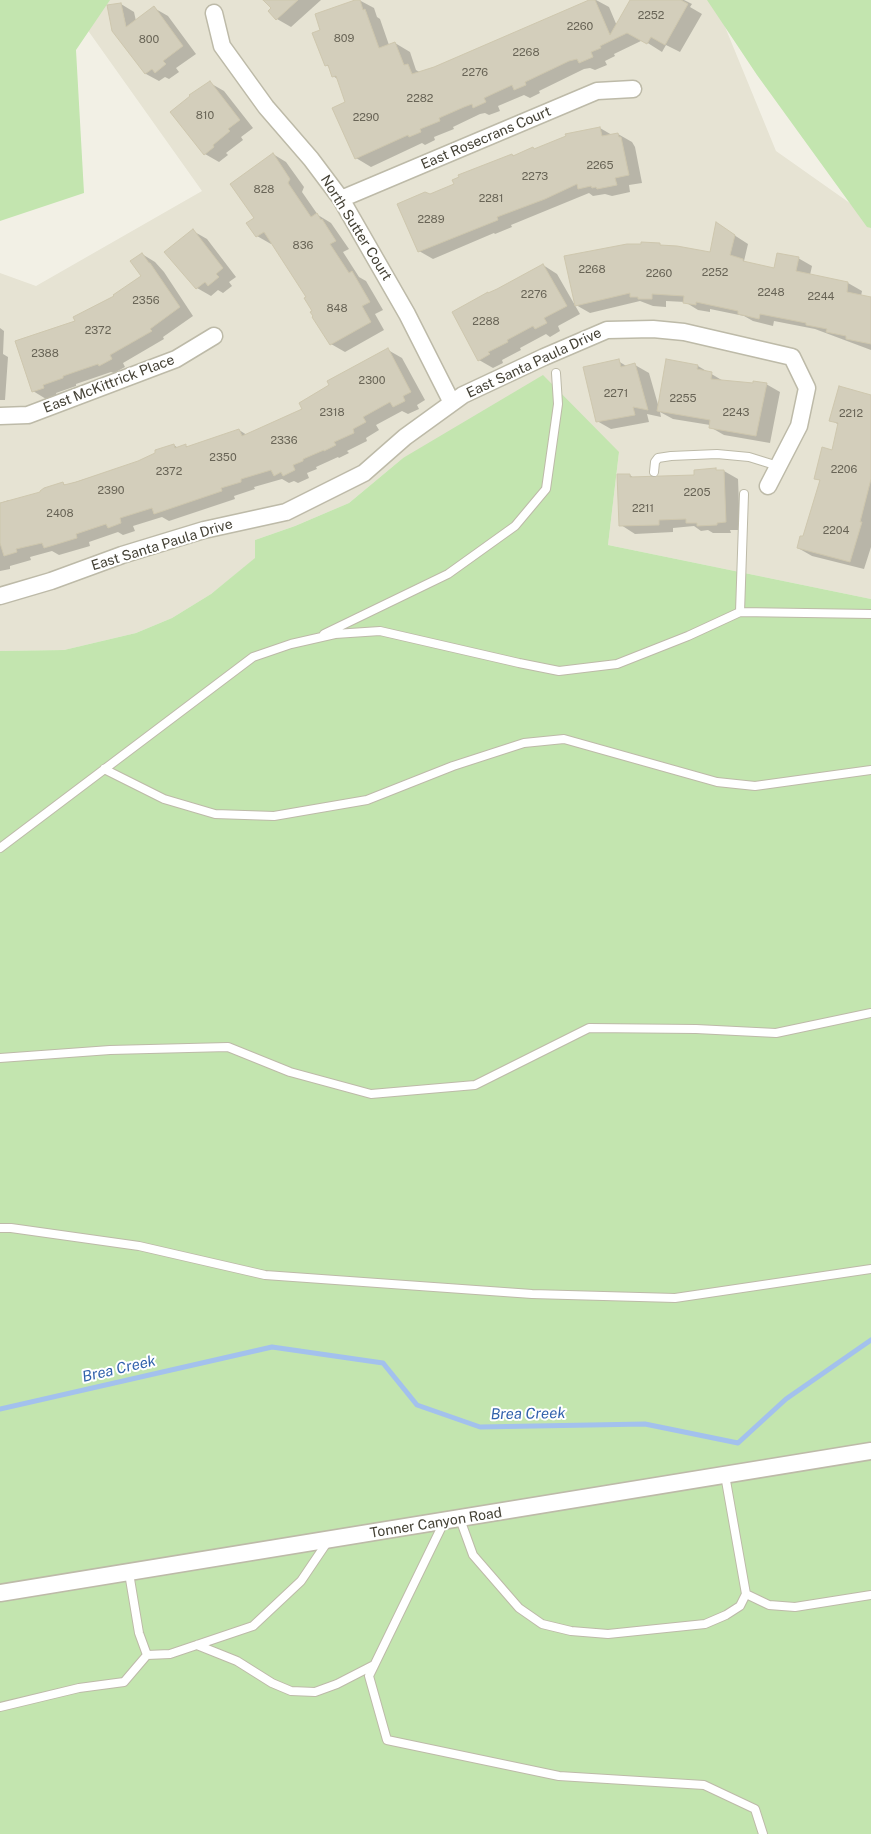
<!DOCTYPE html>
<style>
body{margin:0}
canvas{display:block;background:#f2f0e5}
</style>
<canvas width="871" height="1834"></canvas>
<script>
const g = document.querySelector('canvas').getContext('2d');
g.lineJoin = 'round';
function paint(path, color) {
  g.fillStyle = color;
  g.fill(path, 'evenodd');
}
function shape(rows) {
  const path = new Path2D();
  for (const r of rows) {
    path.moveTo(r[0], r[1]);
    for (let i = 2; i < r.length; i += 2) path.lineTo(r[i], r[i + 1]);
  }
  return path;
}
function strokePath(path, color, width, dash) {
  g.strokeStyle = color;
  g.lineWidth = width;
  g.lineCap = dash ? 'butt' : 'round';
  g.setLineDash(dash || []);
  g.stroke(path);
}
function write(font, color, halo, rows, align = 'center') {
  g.font = font + ' "Public Sans",sans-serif';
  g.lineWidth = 4;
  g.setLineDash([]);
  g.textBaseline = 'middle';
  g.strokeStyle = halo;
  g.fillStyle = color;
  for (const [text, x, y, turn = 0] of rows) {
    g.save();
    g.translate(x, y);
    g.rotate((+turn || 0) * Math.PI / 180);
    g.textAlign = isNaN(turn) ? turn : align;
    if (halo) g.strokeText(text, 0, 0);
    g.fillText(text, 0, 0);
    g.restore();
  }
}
paint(shape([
 [77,0,714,0,776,151,871,218,871,599,608,545,619,452,403,458,349,503,295,526,255,540,256,558,211,594,172,618,136,633,64,650,0,651,0,273,36,286,202,191,72,8]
]), '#e6e3d3');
paint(shape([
 [0,0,110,0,76,50,84,193,0,221],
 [707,0,871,0,871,228,867,227,757,75],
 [543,375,619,452,608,545,871,599,871,1834,0,1834,0,651,64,650,136,633,172,618,211,594,255,558,255,540,295,526,349,503,403,458]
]), '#c3e5af');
paint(shape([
 [266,0,321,0,291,27,277,19,272,8],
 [359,0,374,8,377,17,380,19,389,45,395,43,410,52,416,70,421,73,592,0,596,0,609,7,617,26,632,0,684,0,692,4,690,7,702,14,680,52,666,45,662,52,643,40,614,54,615,56,605,61,607,65,595,70,590,68,584,69,539,91,540,93,530,98,524,95,498,106,500,111,489,115,485,113,480,114,453,127,454,129,434,137,435,140,425,145,422,143,371,167,356,158,347,103,339,80,333,76,329,67,326,65,322,31],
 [121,4,134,12,136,21,154,8,168,16,196,54,176,68,179,72,169,79,165,77,159,81,146,74,133,57],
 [210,83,224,91,253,128,241,137,243,140,226,153,228,155,219,162,205,154,172,112],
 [600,128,612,135,618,134,632,142,635,147,642,183,629,185,630,192,612,196,605,194,593,196,589,193,511,225,512,227,495,234,494,233,433,259,419,251,430,195,455,185,512,155,515,156],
 [273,154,286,162,304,187,302,192,318,215,331,223,349,249,343,252,359,277,366,281,383,310,375,314,384,330,345,352,331,344,313,312,308,298,273,243,271,244,257,236,256,218],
 [717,224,748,244,744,261,749,264,775,269,798,258,812,266,810,275,848,283,862,291,861,296,871,298,871,350,815,329,774,321,773,326,753,321,744,316,710,309,710,312,698,310,685,302,666,301,666,307,653,306,640,301,590,313,576,305,660,245,663,246,711,254],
 [193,231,207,239,236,277,229,282,232,286,223,293,218,290,211,296,197,288],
 [142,254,155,262,164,272,193,316,163,337,164,339,123,363,125,367,114,373,111,372,76,384,76,386,56,393,57,396,46,399,33,391,77,321,115,297,143,276],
 [543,265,557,274,580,314,558,326,560,331,550,337,546,334,520,348,521,350,502,360,503,363,493,368,479,360,489,294],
 [0,328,4,331,3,354,8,357,5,400,0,400],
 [388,350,402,358,425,400,417,405,419,409,408,414,402,411,376,425,379,430,366,438,367,441,347,451,349,453,339,458,338,457,316,467,317,469,307,473,309,478,298,483,294,481,289,483,282,479,254,487,255,489,234,496,235,499,169,521,162,517,133,526,135,531,123,535,118,532,89,542,90,546,59,555,52,551,30,557,31,560,10,566,10,569,0,571,0,503,9,500,11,502,42,493,63,484,66,485,139,462,174,445,178,448,186,446,188,447,239,430,247,435,303,409],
 [618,361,628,367,635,365,649,373,659,408,667,361,698,366,725,382,766,384,780,392,770,443,724,435,710,427,710,425,673,419,660,412,661,417,647,414,649,422,611,429,597,421],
 [871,396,871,547,864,569,812,556,798,548,804,538,821,481,816,478,833,451,839,425,831,420],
 [716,470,724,471,738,479,740,530,730,530,731,533,713,533,708,530,701,531,694,526,673,528,673,532,635,534,621,525,630,475,635,479,696,477,695,471]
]), '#0003');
strokePath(shape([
 [0,1409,272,1347,383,1363,417,1405,480,1427,645,1424,738,1443,786,1399,871,1340]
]), '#a3c1ed', 5);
const building = shape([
 [263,0,298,0,276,20,268,11,271,8,263,0],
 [355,0,360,0,363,10,365,9,379,48,395,42,404,65,408,64,412,74,434,67,589,0,595,0,610,35,630,0,681,0,688,4,665,45,651,37,647,44,627,33,600,46,601,48,591,52,593,57,579,63,577,59,569,61,525,82,526,85,514,90,512,85,484,98,486,102,473,108,472,104,464,107,439,118,440,121,420,129,421,132,409,137,408,135,355,159,332,108,345,102,336,76,332,77,328,65,325,66,312,33,320,30,315,14,355,0],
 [121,3,126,27,154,6,183,46,163,61,166,64,155,73,152,69,145,74,112,31,107,5,121,3],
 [210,81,240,120,228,129,230,131,213,145,214,147,204,155,170,112,190,96,189,95,210,81],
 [600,127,602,136,618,133,619,137,621,137,629,175,615,178,617,185,597,189,596,187,592,188,591,186,578,189,577,184,545,199,497,217,498,220,418,252,397,204,425,192,430,194,454,184,452,180,459,177,458,175,512,154,513,156,533,147,534,149,566,136,565,134,600,127],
 [273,153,290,179,288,183,311,217,317,213,321,220,322,219,336,241,330,244,349,273,352,271,370,302,362,306,371,322,330,345,312,317,313,316,310,312,312,311,304,298,306,297,264,232,256,237,246,223,254,218,230,184,273,153],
 [716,222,735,235,730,255,743,259,743,261,774,268,777,253,799,257,796,271,848,282,847,292,871,297,871,344,846,339,846,336,826,332,827,329,806,325,806,323,760,314,759,319,738,314,738,311,696,302,696,305,683,303,684,296,652,294,652,299,638,299,638,297,630,297,630,293,575,306,564,256,627,244,641,244,641,242,660,243,660,245,677,246,710,252,716,222],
 [193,229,223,268,216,274,219,277,208,286,205,282,196,289,164,252,193,229],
 [142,253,149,263,150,263,180,307,150,329,152,331,110,355,112,359,99,366,98,364,63,376,63,378,43,385,44,388,32,392,15,341,75,321,73,317,114,296,113,295,141,276,130,261,142,253],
 [543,264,567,306,544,318,547,323,535,329,533,326,507,340,508,342,488,352,490,354,478,361,452,312,488,292,488,293,497,289,543,264],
 [388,348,411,392,403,396,405,401,393,407,390,402,363,417,366,422,353,429,354,433,334,442,336,445,324,451,324,450,303,459,303,461,293,465,295,470,283,476,281,472,274,476,271,470,241,479,241,482,221,488,222,491,154,514,152,508,120,518,121,523,108,528,106,524,76,534,77,538,44,548,42,543,16,549,17,552,4,556,0,543,0,503,40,492,40,491,44,488,63,482,64,485,76,482,138,461,155,453,155,450,174,444,175,448,186,444,186,447,239,429,242,436,302,409,299,403,329,385,327,381,388,348],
 [619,359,621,367,635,363,648,410,633,407,635,415,596,422,583,367,619,359],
 [666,359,698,365,697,369,712,372,711,379,753,383,753,381,767,383,756,436,709,428,710,420,657,411,666,359],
 [839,386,871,395,871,479,860,522,862,522,850,562,797,548,800,536,803,536,820,480,814,479,822,447,832,450,838,423,829,421,839,386],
 [716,468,716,470,724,470,726,522,717,523,717,525,697,526,697,523,686,523,686,519,659,520,659,525,619,526,617,474,630,474,630,477,694,475,694,470,716,468]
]);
paint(building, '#d3cebb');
strokePath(building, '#cec7ae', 1);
const lane = shape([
 [654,472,655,462,658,458,671,456,717,454,749,457,778,466],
 [740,612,744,494],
 [324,634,448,574,515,526,546,489,558,404,556,373],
 [104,769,164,799,215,814,274,816,367,800,453,766,524,743,564,739,717,782,755,786,871,770],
 [0,848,253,657,291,644,335,634,380,631,519,663,559,671,617,664,688,636,740,612,871,614],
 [0,1058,110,1050,228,1047,290,1072,371,1094,475,1085,589,1028,696,1029,776,1033,871,1013],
 [0,1228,11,1228,139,1246,265,1275,532,1294,675,1298,871,1269],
 [460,1519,473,1555,519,1608,542,1624,571,1631,608,1634,705,1624,726,1615,740,1606,746,1594,725,1475],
 [444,1522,369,1676,387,1740,559,1776,704,1785,755,1809,763,1834],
 [129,1573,139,1633,147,1655,170,1654,253,1626,301,1581,328,1541],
 [746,1594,769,1605,795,1607,871,1595],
 [197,1645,237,1661,272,1683,291,1691,315,1692,337,1684,374,1665],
 [0,1707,79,1688,124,1682,147,1655]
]);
const street = shape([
 [214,13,222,46,266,107,311,159,341,199,407,314,452,403],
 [341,199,597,91,633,89],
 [0,416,28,415,176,359,214,336],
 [0,596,51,581,122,555,204,530,286,512,364,473,405,437,463,395,544,357,607,330,653,329,684,332,792,357,807,388,799,426,768,486],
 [0,1593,871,1451]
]);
strokePath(lane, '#bdbaa8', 10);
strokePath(street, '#bdbaa8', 19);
strokePath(lane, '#fff', 8);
strokePath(street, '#fff', 16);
write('11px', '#686456', null, [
 ["2252",651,16],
 ["2260",580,27],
 ["809",344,39],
 ["800",149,40],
 ["2268",526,53],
 ["2276",475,73],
 ["2282",420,99],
 ["810",205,116],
 ["2290",366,118],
 ["2265",600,166],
 ["2273",535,177],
 ["828",264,190],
 ["2281",491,199],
 ["2289",431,220],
 ["836",303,246],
 ["2268",592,270],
 ["2252",715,273],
 ["2260",659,274],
 ["2248",771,293],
 ["2276",534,295],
 ["2244",821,297],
 ["2356",146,301],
 ["848",337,309],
 ["2288",486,322],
 ["2372",98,331],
 ["2388",45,354],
 ["2300",372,381],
 ["2271",616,394],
 ["2255",683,399],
 ["2318",332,413],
 ["2243",736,413],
 ["2212",851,414],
 ["2336",284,441],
 ["2350",223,458],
 ["2206",844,470],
 ["2372",169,472],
 ["2390",111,491],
 ["2205",697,493],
 ["2211",643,509],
 ["2408",60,514],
 ["2204",836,531]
]);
write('14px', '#444135', '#fff', [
 ["East Rosecrans Court",486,138,-23],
 ["North Sutter Court",356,228,58],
 ["East Santa Paula Drive",534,363,-25],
 ["East McKittrick Place",109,384,-21],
 ["East Santa Paula Drive",162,545,-17],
 ["Tonner Canyon Road",436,1523,-9]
]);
write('italic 15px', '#3262ac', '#fff', [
 ["Brea Creek",119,1369,-13],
 ["Brea Creek",528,1414,-1]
]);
</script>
